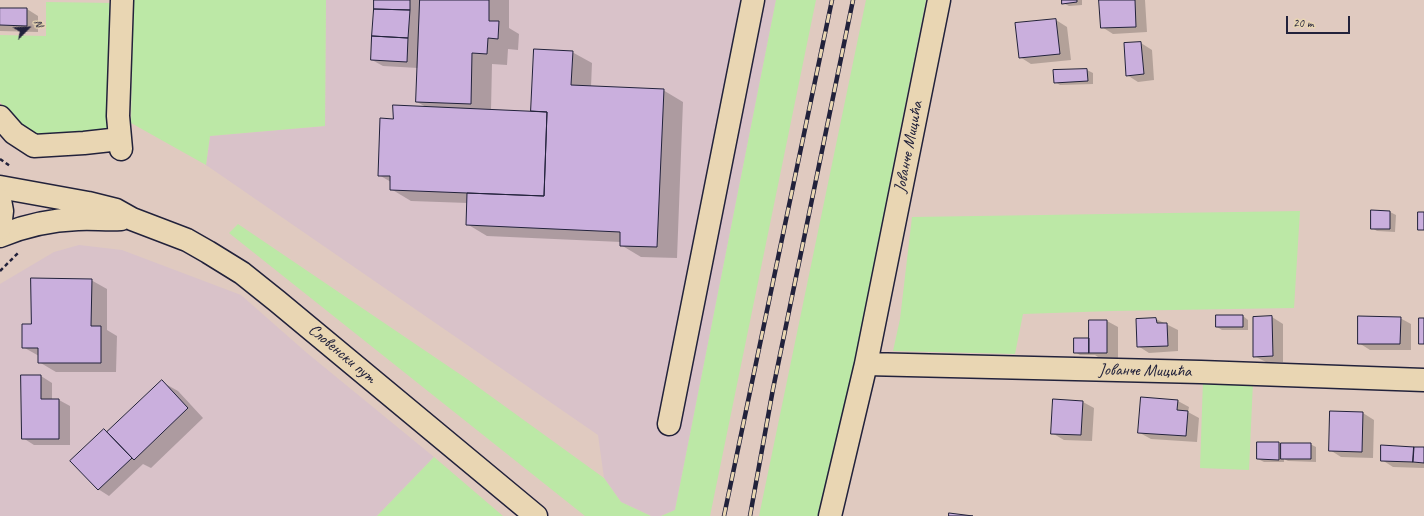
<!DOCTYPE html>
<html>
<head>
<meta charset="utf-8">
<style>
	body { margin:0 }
	#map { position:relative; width:1424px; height:516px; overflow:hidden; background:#e0cac0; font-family:Caveat,sans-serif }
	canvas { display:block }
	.north { position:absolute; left:8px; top:8px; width:40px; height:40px; -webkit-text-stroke:3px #e9d6b3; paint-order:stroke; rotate:66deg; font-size:11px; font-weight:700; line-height:16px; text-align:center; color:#22223b }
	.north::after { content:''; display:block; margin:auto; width:14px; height:18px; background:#22223b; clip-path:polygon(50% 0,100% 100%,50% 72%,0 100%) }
	.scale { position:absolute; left:1286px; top:16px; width:64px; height:18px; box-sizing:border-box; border:2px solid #22223b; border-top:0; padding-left:5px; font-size:12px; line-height:14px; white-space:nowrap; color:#22223b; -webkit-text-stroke:3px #e9d6b3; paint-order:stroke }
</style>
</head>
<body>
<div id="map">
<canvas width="1424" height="516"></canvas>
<div class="north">N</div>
<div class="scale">20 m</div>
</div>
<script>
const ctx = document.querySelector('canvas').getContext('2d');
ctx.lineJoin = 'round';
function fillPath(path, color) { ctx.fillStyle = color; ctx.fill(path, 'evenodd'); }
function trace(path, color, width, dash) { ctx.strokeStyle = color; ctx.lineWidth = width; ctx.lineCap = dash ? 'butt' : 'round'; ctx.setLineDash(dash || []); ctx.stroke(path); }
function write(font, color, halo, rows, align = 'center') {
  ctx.font = font + ' Caveat,sans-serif'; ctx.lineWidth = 3; ctx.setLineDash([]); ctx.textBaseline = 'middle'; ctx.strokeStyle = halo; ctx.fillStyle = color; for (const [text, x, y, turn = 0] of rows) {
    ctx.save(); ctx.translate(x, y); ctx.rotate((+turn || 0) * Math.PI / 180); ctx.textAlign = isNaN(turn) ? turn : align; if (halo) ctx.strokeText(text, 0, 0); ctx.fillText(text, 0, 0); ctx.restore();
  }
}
fillPath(new Path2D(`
	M326,0H776L675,510L661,516H651L621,502L604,478L598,435L206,165L210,136L325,126Z
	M79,245L122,250L241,295L307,353L434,457L377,516H0V284L54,252Z`), '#d9c2c9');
fillPath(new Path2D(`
	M133,0H326L325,126L210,136L206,165L131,123Z
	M776,0H816L710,516H661L675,510Z
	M866,0H926L849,389L819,516H759Z
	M46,2L115,3L110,131L40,136L25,133L0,102V35L46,36Z
	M1300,211L1294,308L1112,311L1023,314L1015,354L893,351L900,319L912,217Z
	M238,224L467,379L604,478L621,502L651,516H585L229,233Z
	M1203,380L1253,382L1249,470L1200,468Z
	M434,457L503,516H377Z`), '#bce8a6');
fillPath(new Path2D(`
	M375,0H509V28L519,34L518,50L508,49L507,65L492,64L491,110L532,112L535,50L572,52L592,63L591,87L663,90L683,102L677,258L641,257L621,245V242L487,236L467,224L468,203L411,201L391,189V182L379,175L394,120L428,108L417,102L418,68L383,66L372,60Z
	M1063,0H1082V5L1069,6L1063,3Z
	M1100,0H1145L1147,32L1113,34L1102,27Z
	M0,9H27L38,16V32L0,31Z
	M1056,20L1067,27L1071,60L1031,64L1020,57Z
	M1141,43L1152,50L1154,80L1138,82L1127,75Z
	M1087,70L1093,73V84L1060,85L1055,82L1054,71Z
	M1372,211L1390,212L1396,215L1395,232L1377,231L1372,228Z
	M91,280L107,289V330L117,336L116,372H56L39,362V356L23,347L32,325Z
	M1243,316L1248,320V330H1222L1217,327Z
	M1272,317L1283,324V362H1266L1254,356Z
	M1400,318L1411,324V350H1370L1359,343Z
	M1156,319L1178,330V351L1149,353L1138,346Z
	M1107,321L1118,327V359H1101L1095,355H1080L1075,352Z
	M41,376L52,383V400H59L70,406V445H34L23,438Z
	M162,382L178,391L203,418L151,468L143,464L109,496L98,489L104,430L109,432Z
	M1178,401L1189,407L1188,412L1199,418L1197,442L1151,439L1140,433Z
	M1083,402L1094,408L1092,441L1064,440L1052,433Z
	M1363,413L1374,420L1373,458L1341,457L1330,450Z
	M1279,443L1282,445L1310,444L1316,447V462L1288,461L1284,459V462H1264L1258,459Z
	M1424,448V468L1393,467L1382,460Z`), '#0003');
const building = new Path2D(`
	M374,0H410V10L374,9Z
	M420,0H489V21H499L498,39L488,38L487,54L472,53L471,104L416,102Z
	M1062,0H1077V2L1062,4Z
	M1099,0H1135L1136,27L1101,28Z
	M0,8H27V26L0,25Z
	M374,9L410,10L408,38L372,36Z
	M1056,19L1060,54L1019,58L1015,23Z
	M372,36L408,38L407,62L371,60Z
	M1141,42L1144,74L1126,76L1124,43Z
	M534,49L573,51L571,85L664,89L657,247L620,246V232L466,225L467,193L544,196L547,112L531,111Z
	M1087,69L1088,81L1054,83L1053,70Z
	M393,105L547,112L544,196L390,190V176H378L380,118L393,119Z
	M1371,210L1390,211V229H1371Z
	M1418,212H1424V230H1418Z
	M31,278L92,279L91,326H101V363H38V348H22V324H31Z
	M1216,315H1243V327H1216Z
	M1272,316L1273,356L1253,357V317Z
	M1358,316L1401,317L1400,344H1358Z
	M1156,318L1157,323H1167L1168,346L1137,347L1136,319Z
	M1419,318H1424V344H1419Z
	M1089,320H1107V353H1089Z
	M1074,338H1089V353H1074Z
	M21,375H41V399H59V439H22Z
	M162,380L188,408L134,460L107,432Z
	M1141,397L1178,400L1177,410L1188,411L1186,436L1138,433Z
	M1053,399L1083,401L1081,435L1051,434Z
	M1330,411L1363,412L1362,452L1329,451Z
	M104,429L132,458L98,490L70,461Z
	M1257,442H1279V460L1257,459Z
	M1281,443H1311V459H1281Z
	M1381,445L1414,447L1413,462L1381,461Z
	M1414,447H1424V463L1413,462Z
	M949,513L973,516H949Z`);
fillPath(building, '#caafdd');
trace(building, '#22223b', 1);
const minor = new Path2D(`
	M0,117L14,133L34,146L84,143L120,139
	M121,149L118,116L122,0
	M0,187L88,203L116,210L132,219L187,240L208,252L242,273L277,301L536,516
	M0,236C24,226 51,220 78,219C92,218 106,220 121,219
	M866,364L1201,372L1424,380
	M669,424L753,0
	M830,516L866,364L939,0`);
const major = new Path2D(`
	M0,200L2,211L0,228`);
trace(minor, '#22223b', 25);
trace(major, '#22223b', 25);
trace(new Path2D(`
	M0,159L10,166
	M0,271L18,253`), '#22223b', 2.5, [4, 3]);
trace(minor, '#e9d6b3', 22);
trace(major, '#e9d6b3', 22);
const rail = new Path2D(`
	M724,516L832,0
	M750,516L773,389L853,0`);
trace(rail, '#22223b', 4.5);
trace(rail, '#e9d6b3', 3, [9]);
write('17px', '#22223b', '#e9d6b3', [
	["Јованче Мицића",909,147,-79],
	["Словенски пут",342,354,40],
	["Јованче Мицића",1145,371,1]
]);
</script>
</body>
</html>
